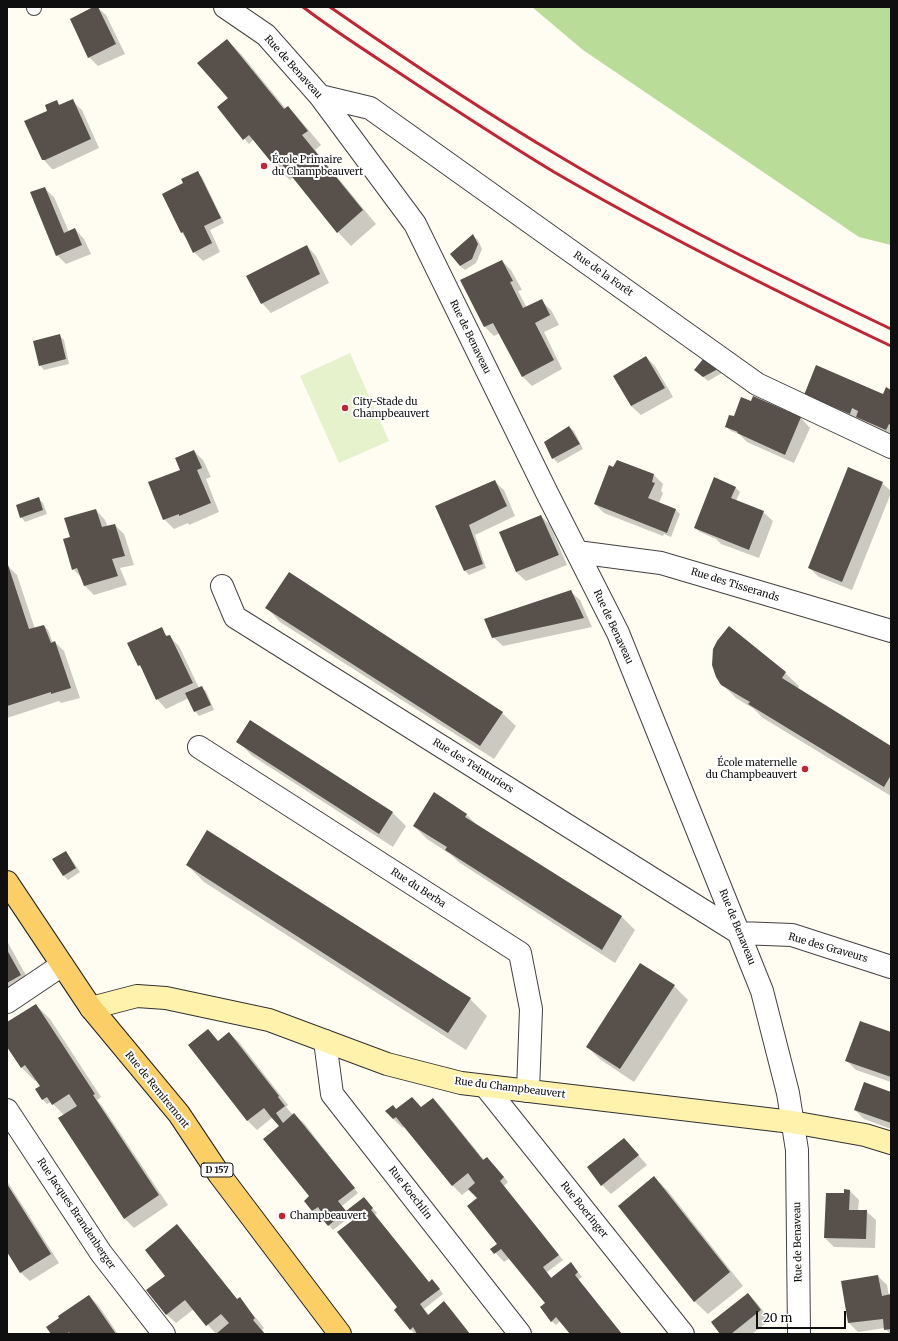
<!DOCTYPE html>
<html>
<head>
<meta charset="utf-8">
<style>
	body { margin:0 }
	#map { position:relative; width:898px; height:1341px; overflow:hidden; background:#fffcf1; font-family:Merriweather,serif }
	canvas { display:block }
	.frame { position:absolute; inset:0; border:8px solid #0f0f0f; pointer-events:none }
	.scale { position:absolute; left:756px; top:1311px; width:90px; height:18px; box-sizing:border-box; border:2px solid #0f0f0f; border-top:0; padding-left:5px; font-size:12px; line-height:14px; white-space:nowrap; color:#0f0f0f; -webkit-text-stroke:3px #fff; paint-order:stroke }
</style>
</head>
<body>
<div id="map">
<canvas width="898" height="1341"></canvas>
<div class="frame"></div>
<div class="scale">20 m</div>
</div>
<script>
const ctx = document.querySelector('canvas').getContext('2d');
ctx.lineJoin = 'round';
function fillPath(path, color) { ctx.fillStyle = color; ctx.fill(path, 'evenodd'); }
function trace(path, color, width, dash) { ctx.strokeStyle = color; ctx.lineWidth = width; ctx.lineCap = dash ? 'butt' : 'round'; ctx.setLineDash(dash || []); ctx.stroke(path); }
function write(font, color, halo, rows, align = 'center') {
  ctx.font = font + ' Merriweather,serif'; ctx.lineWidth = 4; ctx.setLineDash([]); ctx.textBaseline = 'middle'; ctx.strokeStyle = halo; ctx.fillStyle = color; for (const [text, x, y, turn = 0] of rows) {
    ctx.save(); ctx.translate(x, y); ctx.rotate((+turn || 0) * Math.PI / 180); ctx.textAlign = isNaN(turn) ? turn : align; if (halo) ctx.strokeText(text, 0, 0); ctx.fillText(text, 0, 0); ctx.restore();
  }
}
fillPath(new Path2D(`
	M532,7H891V245L859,237L583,50Z`), '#badc99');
fillPath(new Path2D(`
	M350,353L389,441L339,463L300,376Z`), '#e6f2cc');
fillPath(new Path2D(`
	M95,7H97L106,15L125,54L98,66L89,57Z
	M227,40L241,54L286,109L288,107L301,121L321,145L315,150L376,224L351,246L338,232L293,177L290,180L276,167L254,139L249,144L218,108L228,99L199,63Z
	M72,101L82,110L99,148L54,169H52L43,159L48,111L56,102L60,105Z
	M197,173L202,177L224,223L210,230L220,252L203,261L194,252L186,238L182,233Z
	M44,188L54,197L69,232L75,229L84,239L91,254L66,264L57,255Z
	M473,236L478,240L482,249L476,263L465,270L460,266Z
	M307,246L316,256L329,283L271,313L262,303Z
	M502,261L511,270L522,290L518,291L527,308L541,301L551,310L559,325L544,332L562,369L532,386L522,376L500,333L494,336L485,327L462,281Z
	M59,335L64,340L69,364L44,370L40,365Z
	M646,357L655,366L673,397L641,415L631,406Z
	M705,359L722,373L708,381L695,370Z
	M891,391V436L867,426L860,419L859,423L805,395H884Z
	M754,398L801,418L810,428L794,463L747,442L739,434L731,431L726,426L735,417L752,402Z
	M569,427L574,431L583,449L558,463L553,458Z
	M194,451L203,460L211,477L206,479L219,512L189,525L188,523L174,529L164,519L181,470Z
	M654,475L663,484L661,491L663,493L659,503L676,510L680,514L671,537L664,534L663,536L604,513L595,504Z
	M494,481L504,490L515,516L475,535L486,568L469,575L464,570L437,507Z
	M882,483L891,491V493L852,590L819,577L809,568Z
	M735,487L740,492L736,501L763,512L773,521L759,558L721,544L716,539L700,532L695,528Z
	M39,499L43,503L47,514L25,522L21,517Z
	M96,510L105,520L108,527L115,525L124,534L134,565L120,568L127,585L94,595L84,585L82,578L73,569L71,537Z
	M541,516L550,525L567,565L526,581L516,572L501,532Z
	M8,566L17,575L35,629L44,626L48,630L53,643L55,642L64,651L80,698L61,703L59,701L7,718V567Z
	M570,591L580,600L592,627L503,646L493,637Z
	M267,608L502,713L516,726L494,759L280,622Z
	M161,629L168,637L169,636L179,646L199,688L201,687L206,691L214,710L199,716L195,711L189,698L166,709L157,699L144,670L139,665Z
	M785,673L799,686L798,689L891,747V796L763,718L754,709L736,698L722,684Z
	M238,741L392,812L406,826L393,847L251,755Z
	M466,814L477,825L622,917L635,930L615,963L460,863L450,854L427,839L414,826Z
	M66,853L70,857L80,872L68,880L63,875Z
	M187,865L470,999L487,1016L466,1050L204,882Z
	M7,941L33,988L7,1004Z
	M674,986L688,1000L634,1082L601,1060L587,1047Z
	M36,1005L50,1019L101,1097L97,1100L102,1106L168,1205L134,1228L125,1219L59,1118L64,1115L51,1102L47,1104L43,1100L36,1090L41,1086L36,1080L35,1081L21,1067L7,1045V1023Z
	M229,1033L239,1042L288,1105L286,1107L293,1115L294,1114L304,1123L358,1193L342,1206L347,1212L364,1199L377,1213L375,1215L429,1283L436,1284L443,1294L424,1309L429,1315L449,1307L470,1334H419L417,1332L415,1334L410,1329L398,1308L355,1220L351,1216L333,1230L321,1215L324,1213L322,1211L317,1215L313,1210L311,1197L283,1130L273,1117L257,1130L248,1121L190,1045L218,1042Z
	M891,1033V1082L856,1070L847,1061Z
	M891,1093V1129L864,1119L855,1110Z
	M433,1099L442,1108L484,1160L487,1158L504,1177L508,1182L504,1186L563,1260L547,1272L552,1278L571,1263L582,1277L578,1280L621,1334H571L560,1321L556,1325L551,1321L549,1307L510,1258L504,1262L492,1249L498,1244L478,1198L470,1189L462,1195L453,1186L405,1126L403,1128L393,1119L396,1110L421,1108Z
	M624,1139L647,1165L611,1194L602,1185Z
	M654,1177L668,1191L743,1286L708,1314L694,1301Z
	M7,1181L59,1263L30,1281L20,1272L7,1250Z
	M850,1191L859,1200L858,1211H866L876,1220L875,1248L834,1247L825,1238L845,1194Z
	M878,1276L887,1285L889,1296L891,1295V1334H890L885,1328L858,1332L849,1323L842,1282Z
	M148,1290L238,1300L257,1319L264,1328L262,1330L265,1334H216L194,1309L176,1323L166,1314Z
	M748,1294L757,1303L770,1320L752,1334H721Z
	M89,1296L98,1305L118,1334H52Z`), '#0003');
fillPath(new Path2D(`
	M93,7H98L116,44L88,58L70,19Z
	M227,39L284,109L288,106L308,131L302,135L363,210L337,233L281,163L276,168L249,135L243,140L217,107L228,98L197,63Z
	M73,99L91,139L45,160H42L24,121L47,111L45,105L57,100L59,105Z
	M198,171L221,218L204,226L212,243L193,253L183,232L181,233L162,194L183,183L181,179Z
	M45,187L64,233L75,228L82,245L56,256L30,192Z
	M473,234L478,244L472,259L460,266L450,254Z
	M307,245L320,274L261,304L246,276Z
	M502,260L513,281L510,282L523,308L542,299L550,315L535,323L554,360L522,377L493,323L484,327L460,280Z
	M60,334L66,359L39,366L33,341Z
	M646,356L665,388L631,406L613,376Z
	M704,358L718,369L703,377L694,370Z
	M816,365L883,394L886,387L891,390V425L889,424L886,430L856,417L858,411L852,408L850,414L804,395Z
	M753,396L801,417L785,455L737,433L738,432L725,427L729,415L734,416L741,397L751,401Z
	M569,426L580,444L552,459L544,442Z
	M194,450L202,468L197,470L211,503L179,516V514L163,520L148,482L180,470L175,458Z
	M617,460L654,474L652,482L655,483L648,498L676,509L667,533L594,504L609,465L613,467Z
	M848,467L883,482L842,582L808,568Z
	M714,477L736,487L731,498L764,511L749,550L694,528Z
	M495,480L507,506L469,525L483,564L464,571L435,506Z
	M39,497L43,510L20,518L16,505Z
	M96,509L102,527L115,524L125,556L112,559L118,576L84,586L77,568L72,570L63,539L70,537L64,518Z
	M541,515L559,555L516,572L499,532Z
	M7,565H8L29,629L44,625L51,643L55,641L71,688L51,694V692L7,706Z
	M289,572L503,712L480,746L265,608Z
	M571,590L584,618L492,638L484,619Z
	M729,626L786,672L782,678L891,746V775L884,787L748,704L750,702L721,685L716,677L712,665L713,649L717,641Z
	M162,627L166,636L170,635L193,683L156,700L140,665L138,666L127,643Z
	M202,686L211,705L194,712L185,693Z
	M250,720L393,812L379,834L236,742Z
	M434,792L467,814L465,817L622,916L602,950L445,850L447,847L413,826Z
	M207,830L471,998L448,1033L186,865Z
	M66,851L76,868L63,876L52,859Z
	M7,950L21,975L7,983Z
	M640,963L675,985L620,1069L586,1047Z
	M36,1004L95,1094L93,1095L159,1195L124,1219L58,1118L77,1106L69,1094L52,1105L47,1097L42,1100L35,1089L40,1086L25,1065L21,1068L7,1047V1022Z
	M860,1021L891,1032V1077L845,1061Z
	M208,1029L218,1041L229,1032L279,1096L278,1097L285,1106L276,1113L283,1123L294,1113L355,1188L338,1201L346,1211L328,1226L319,1215L322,1213L318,1207L312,1211L304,1201L309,1196L263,1139L279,1126L271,1117L264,1108L247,1121L188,1045Z
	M864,1082L891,1092V1123L854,1110Z
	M412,1097L421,1107L433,1098L483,1160L487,1157L504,1177L500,1181L559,1255L543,1267L551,1278L571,1262L578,1272L575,1275L622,1334H570L556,1317L551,1322L540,1307L545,1303L501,1249L494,1254L490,1249L497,1244L467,1206L477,1198L468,1189L475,1183L468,1173L452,1186L396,1117L393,1119L385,1111L393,1105L396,1109Z
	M624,1138L639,1155L601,1186L587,1167Z
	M654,1176L730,1272L694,1302L618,1206Z
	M7,1184L51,1254L20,1273L7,1252Z
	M844,1189L850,1190L849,1210H867L866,1239L824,1238L826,1193H844Z
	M364,1197L373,1208L371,1210L429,1282L432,1279L440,1289L420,1304L428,1315L444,1301L470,1334H417L413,1327L410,1330L394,1310L397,1307L337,1232L353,1220L346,1211Z
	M177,1224L237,1299L240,1297L255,1318L253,1320L265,1334H216L229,1323L221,1314L206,1326L185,1300L166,1315L146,1290L165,1276L145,1250Z
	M878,1275L882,1296L891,1294V1329L884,1330L883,1319L848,1323L841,1281Z
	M748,1293L761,1310L731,1334H720L711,1322Z
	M89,1295L116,1334H70L69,1332L67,1334H51L46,1327L59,1318L58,1316Z`), '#58504b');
const lane = new Path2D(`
	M34,8V7`);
const street = new Path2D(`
	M225,7L266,35L320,96L415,224L547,493L618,633L762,991L788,1093L797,1150L799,1334
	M320,96L370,108L757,384L891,447
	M577,552L661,563L891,631
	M222,586L235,617L739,933L792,935L891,967
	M199,747L520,953L531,1009L528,1091
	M7,1002L62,965
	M325,1041L332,1094L520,1334
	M485,1086L683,1334
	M7,1110L101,1253L164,1334`);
const secondary = new Path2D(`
	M91,1008L137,996L166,998L269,1020L387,1064L461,1083L792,1122L865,1135L891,1143`);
const primary = new Path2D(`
	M7,882L91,1008L179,1114L219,1174L340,1334`);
trace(lane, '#424242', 16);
trace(street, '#424242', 24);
trace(secondary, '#313131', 24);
trace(primary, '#202020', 24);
trace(lane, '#fff', 14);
trace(street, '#fff', 22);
trace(secondary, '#fff2ac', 22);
trace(primary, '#fbcf66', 22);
trace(new Path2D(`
	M303,7C341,36 382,61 422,88C465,116 509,145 554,172C664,236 777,292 891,346
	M330,7C405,59 481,110 559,156C666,220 778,275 891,329`), '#c32433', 3);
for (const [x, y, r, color] of [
	[264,166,4,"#c32433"],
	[345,408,4,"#c32433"],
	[805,769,4,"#c32433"],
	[282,1216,4,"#c32433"]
]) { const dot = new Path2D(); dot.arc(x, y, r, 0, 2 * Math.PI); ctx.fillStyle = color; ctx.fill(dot); trace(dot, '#fff', 1.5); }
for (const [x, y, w] of [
	[217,1170,32]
]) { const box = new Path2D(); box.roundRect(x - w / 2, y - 7, w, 14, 3); ctx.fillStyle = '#fff'; ctx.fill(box); trace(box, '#0f0f0f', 1); }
write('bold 9px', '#0f0f0f', null, [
	["D 157",217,1170]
]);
write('10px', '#0f0f0f', '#fff', [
	["Rue de Benaveau",293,67,48],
	["Rue de la Forêt",603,274,35],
	["Rue de Benaveau",470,337,64],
	["Rue des Tisserands",735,585,17],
	["Rue de Benaveau",613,627,65],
	["Rue des Teinturiers",473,766,32],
	["Rue du Berba",418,888,33],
	["Rue de Benaveau",737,927,68],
	["Rue des Graveurs",828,948,16],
	["Rue du Champbeauvert",510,1088,7],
	["Rue de Remiremont",157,1090,51],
	["Rue Koechlin",410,1193,52],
	["Rue Boeringer",584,1210,51],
	["Rue Jacques Brandenberger",76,1214,56],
	["Rue de Benaveau",798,1242,-91]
]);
write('10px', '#0f0f0f', '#fff', [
	["École Primaire",272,160],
	["du Champbeauvert",272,172],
	["City-Stade du",353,402],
	["Champbeauvert",353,414],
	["École maternelle",797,763,"right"],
	["du Champbeauvert",797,775,"right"],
	["Champbeauvert",290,1216]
], 'left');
</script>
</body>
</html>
